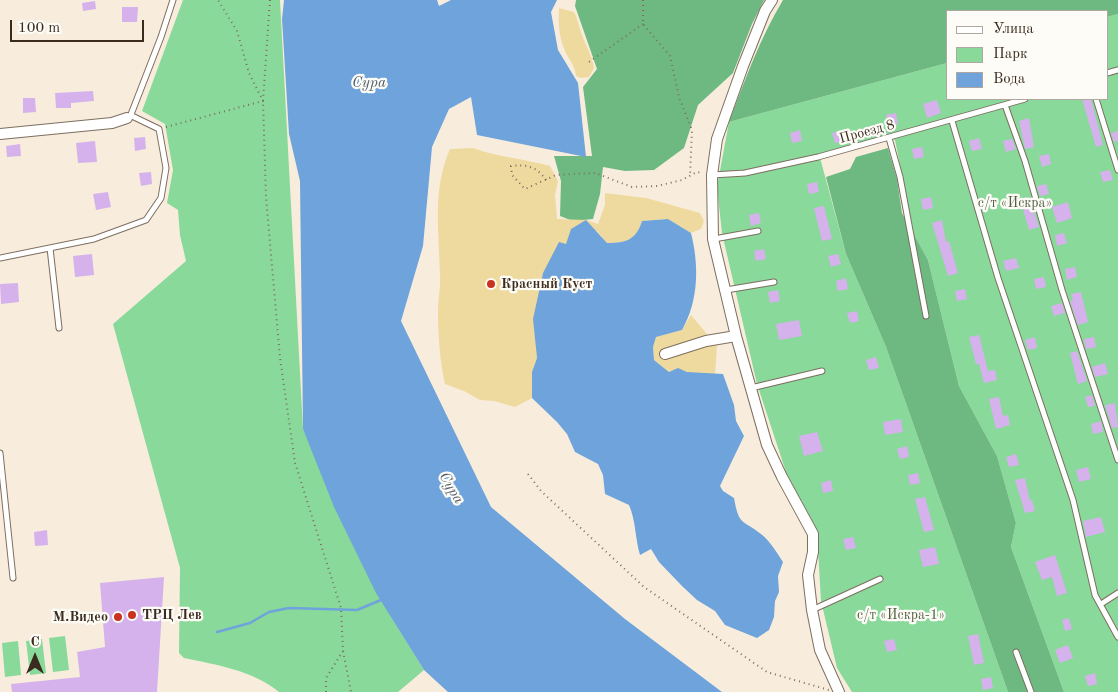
<!DOCTYPE html>
<html>
<head>
<meta charset="utf-8">
<style>
	body { margin:0 }
	#map { position:relative; width:1118px; height:692px; overflow:hidden; background:#f8eddc; font-family:"Old Standard TT",serif }
	canvas { display:block }
	.legend { position:absolute; left:946px; top:10px; width:162px; height:90px; box-sizing:border-box; background:#fdfcf7; border:1px solid #afa8a0; margin:0; padding:6px 9px; list-style:none; font-size:15px; color:#3b2a1e }
	.legend li { display:flex; align-items:center; gap:10px; height:25px }
	.legend b { width:25px; border:1px solid #afa8a0 }
	.north { position:absolute; left:10px; top:632px; width:50px; height:50px; -webkit-text-stroke:4px #fdfcf7; paint-order:stroke; rotate:0deg; font-size:14px; font-weight:700; line-height:20px; text-align:center; color:#3b2a1e }
	.north::after { content:''; display:block; margin:auto; width:18px; height:22px; background:#3b2a1e; clip-path:polygon(50% 0,100% 100%,50% 72%,0 100%) }
	.scale { position:absolute; left:10px; top:20px; width:134px; height:22px; box-sizing:border-box; border:2px solid #3b2a1e; border-top:0; padding-left:6px; font-size:15px; line-height:18px; white-space:nowrap; color:#3b2a1e; -webkit-text-stroke:4px #fdfcf7; paint-order:stroke }
</style>
</head>
<body>
<div id="map">
<canvas width="1118" height="692"></canvas>
<ul class="legend">
<li><b style="height:6px;background:#fff"></b>Улица</li>
<li><b style="height:14px;background:#88d99a"></b>Парк</li>
<li><b style="height:14px;background:#6ea3db"></b>Вода</li>
</ul>
<div class="north">С</div>
<div class="scale">100 m</div>
</div>
<script>
const ctx = document.querySelector('canvas').getContext('2d');
ctx.lineJoin = 'round';
function fillPath(path, color) { ctx.fillStyle = color; ctx.fill(path, 'evenodd'); }
function trace(path, color, width, dash) { ctx.strokeStyle = color; ctx.lineWidth = width; ctx.lineCap = dash ? 'butt' : 'round'; ctx.setLineDash(dash || []); ctx.stroke(path); }
function write(font, color, halo, rows, align = 'center') {
  ctx.font = font + ' "Old Standard TT",serif'; ctx.lineWidth = 4.5; ctx.setLineDash([]); ctx.textBaseline = 'middle'; ctx.strokeStyle = halo; ctx.fillStyle = color; for (const [text, x, y, turn = 0] of rows) {
    ctx.save(); ctx.translate(x, y); ctx.rotate((+turn || 0) * Math.PI / 180); ctx.textAlign = isNaN(turn) ? turn : align; if (halo) ctx.strokeText(text, 0, 0); ctx.fillText(text, 0, 0); ctx.restore();
  }
}
fillPath(new Path2D(`
	M183,0H280L303,429L392,618L424,670L398,692H279C252,670 217,665 184,658L179,653L180,568L113,324L186,261L180,235L178,210L167,203L173,170L165,124L142,111Z
	M1118,14V692H1064L1011,547L1016,523L997,456L959,386L928,260L914,235L895,140L884,136L819,154L846,254L886,347L1008,692H852L837,668L821,601L817,533L788,478L757,384L722,233L717,187L729,122L947,63V99H1107V17Z
	M65,636L69,670L53,672L49,638Z
	M42,639L46,673L30,675L26,641Z
	M18,641L21,675L5,677L2,643Z`), '#88d99a');
fillPath(new Path2D(`
	M576,0H764L752,24L733,73L698,105L684,148L654,170L625,171L603,167L600,194L593,219L573,221L560,216L561,181L554,156H592L583,87L597,69L575,6Z
	M783,0H1118V14L1107,17V11H947V63L729,122C745,80 760,38 783,0Z
	M888,148L897,179L902,213L928,260L959,386L997,456L1016,523L1011,547L1064,692H1008L886,347L846,254L826,177L850,169L856,157Z`), '#6eb982');
fillPath(new Path2D(`
	M559,8L574,12C578,19 579,27 582,35C586,46 592,55 594,68L589,77L581,78L576,76C575,65 569,60 565,51C559,37 558,23 559,8Z
	M473,148C497,157 525,159 550,166L558,181L555,195L557,219L586,220L598,224L605,205V193L646,198L700,213L704,221L701,229L691,233L668,219L642,221C636,240 626,243 607,243L597,231L566,245L543,273L536,339L537,358L532,372V398L515,407L494,401L480,400L464,391L445,384C440,361 438,336 438,312C438,299 441,286 440,274C439,231 432,190 450,149Z
	M691,315L717,346L715,375L687,372L678,369L669,372L654,360L653,347L656,337L682,330Z`), '#eeda9e');
fillPath(new Path2D(`
	M284,0H437L439,6L451,0H557L551,12L558,50L578,83L586,157L477,135L471,97L449,109L432,147L423,246L401,321L491,507L625,619L722,692H448L424,670L376,593L334,507L303,429L300,181L289,134L282,19Z
	M668,219L691,233C699,265 699,300 682,330L656,337L653,347L654,360L669,372L678,368L687,372L723,374L734,405L736,421L744,436L720,486L723,491L734,498C739,526 742,519 761,534C770,541 777,553 783,562L778,576L779,592L775,601L774,617L769,630L757,638L725,625L715,611L697,600L682,586L659,562L651,549L640,555C635,538 636,521 629,505L605,494L603,475L598,464L575,452L567,434L557,422L532,398V372L537,358L533,319L543,273L559,242L566,244L571,229L586,220L607,243C626,243 636,240 642,221Z`), '#6ea3db');
trace(new Path2D(`
	M217,632L250,623L269,612L289,608L357,610L381,600`), '#6ea3db', 2.5);
fillPath(new Path2D(`
	M95,1L96,9L83,11L82,3Z
	M122,7H138L137,22H122Z
	M93,91L94,101L71,103V108H56L55,93Z
	M23,98H35L36,112L23,113Z
	M1082,99H1091L1103,145L1096,147Z
	M937,100L941,113L927,118L923,104Z
	M896,113L898,124L888,126L886,115Z
	M1029,118L1034,147L1025,149L1019,121Z
	M800,130L802,141L792,143L790,133Z
	M842,130L844,141L835,143L832,133Z
	M1118,131V141L1114,142L1111,133Z
	M145,137L146,149L135,151L134,138Z
	M979,138L982,149L972,151L969,141Z
	M1012,139L1016,149L1006,152L1003,141Z
	M95,141L97,162L78,163L76,143Z
	M20,144L21,156L7,157L6,146Z
	M922,147L924,157L914,159L912,149Z
	M1049,154L1051,164L1042,167L1039,156Z
	M1110,170L1113,180L1103,182L1100,172Z
	M151,172L152,184L141,186L139,173Z
	M817,182L819,192L809,194L807,184Z
	M1046,184L1049,194L1040,196L1037,186Z
	M108,192L111,207L96,210L93,194Z
	M931,197L933,208L923,210L921,199Z
	M1029,197L1039,227L1029,230L1020,199Z
	M1068,202L1072,218L1057,223L1052,207Z
	M824,206L832,239L822,241L814,208Z
	M759,213L761,223L751,226L749,215Z
	M942,220L946,242L949,241L958,273L948,276L932,223Z
	M1064,233L1067,243L1057,246L1055,235Z
	M764,249L766,259L756,261L754,251Z
	M92,254L94,275L75,277L73,256Z
	M838,254L841,264L831,267L828,256Z
	M1016,258L1019,268L1006,271L1003,261Z
	M1075,267L1077,277L1067,280L1065,269Z
	M1044,277L1046,287L1036,289L1034,279Z
	M846,278L848,289L838,291L836,281Z
	M18,283L19,302L1,304L0,284Z
	M965,289L967,299L957,301L955,291Z
	M778,290L780,301L770,303L768,292Z
	M1081,292L1088,322L1078,325L1070,301L1073,300L1071,294Z
	M1062,303L1065,313L1054,316L1051,306Z
	M857,311L859,321L850,323L847,313Z
	M799,320L802,336L779,340L776,324Z
	M979,335L988,371L995,370L997,380L984,383L979,364H976L969,337Z
	M1035,337L1037,348L1028,350L1025,340Z
	M1094,337L1096,347L1086,349L1084,339Z
	M1077,351L1087,381L1078,384L1070,353Z
	M876,357L879,368L869,370L866,360Z
	M1105,363L1108,374L1095,377L1092,367Z
	M1092,395L1095,406L1088,407L1085,397Z
	M999,397L1003,416L1008,415L1010,425L996,429L989,399Z
	M1115,403L1118,427L1112,428L1105,405Z
	M901,419L903,432L885,435L883,422Z
	M1101,421L1103,432L1093,434L1091,424Z
	M817,432L823,451L804,456L799,436Z
	M907,446L909,457L900,459L897,449Z
	M1016,454L1019,465L1009,467L1006,457Z
	M1088,467L1091,479L1079,482L1076,470Z
	M918,473L920,483L910,485L908,475Z
	M1025,478L1030,501L1032,500L1035,511L1025,513L1015,480Z
	M831,480L833,491L823,493L821,483Z
	M925,497L934,530L924,532L915,499Z
	M1101,517L1105,532L1086,537L1083,521Z
	M47,530L48,545L35,546L34,532Z
	M853,537L856,548L846,550L843,539Z
	M935,547L939,564L923,567L919,550Z
	M1055,555L1067,593L1057,596L1052,577L1042,580L1035,562Z
	M164,577L157,692H12L11,684L80,677L77,652L105,647L100,583Z
	M1069,618L1072,629L1065,631L1062,620Z
	M978,634L984,663L974,665L968,636Z
	M894,639L897,650L887,652L884,641Z
	M1068,645L1073,658L1060,663L1055,650Z
	M1095,673L1097,684L1088,686L1085,676Z
	M991,677L993,688L983,690L981,679Z`), '#d5b2ec');
const service = new Path2D(`
	M1107,73L1118,70
	M1096,99L1118,170
	M1005,105L1025,161L1062,290L1118,460
	M130,117L161,37L173,0
	M952,121L998,278L1073,500L1095,595L1118,637
	M889,138L900,177L926,316
	M712,175L745,173L818,157L1025,99
	M714,239L758,231
	M50,248L59,328
	M0,258L94,239L146,220L161,198L166,168L159,129L132,116
	M726,290L774,282
	M751,388L822,371
	M0,453L13,578
	M1101,604L1118,593
	M812,610L880,579
	M1016,652L1031,692`);
const minor = new Path2D(`
	M772,0L765,11L743,66L717,139L712,175L713,239L736,336L767,445L782,477L813,534V552L808,575L812,610L820,650L839,692
	M0,134L112,123L127,118
	M665,354L706,341L736,336`);
trace(service, '#7d6e60', 7);
trace(minor, '#7d6e60', 12);
trace(new Path2D(`
	M270,0L263,101L266,197L280,358L295,463L341,608L343,651L326,678V692
	M643,0V24L670,56L679,97L692,130L690,176
	M589,62L643,24
	M166,127L263,101L249,73L237,31L218,0
	M546,180C537,167 527,164 511,166L512,175L525,189L556,175L595,173L632,187L657,186L682,180L697,172L703,173
	M528,474L541,491L644,587L767,672L829,690
	M343,651L351,692`), '#7d6e60', 2, [1, 4]);
trace(service, '#fff', 5);
trace(minor, '#fff', 10);
for (const [x, y, r, color] of [
	[491,284,5,"#c8321e"],
	[132,615,5,"#c8321e"],
	[118,617,5,"#c8321e"]
]) { const dot = new Path2D(); dot.arc(x, y, r, 0, 2 * Math.PI); ctx.fillStyle = color; ctx.fill(dot); trace(dot, '#fdfcf7', 2); }
write('14px', '#3b2a1e', '#fdfcf7', [
	["Проезд 8",867,132,-15]
]);
write('14px', '#525f43', '#fdfcf7', [
	["с/т «Искра»",1015,203],
	["с/т «Искра-1»",901,615]
]);
write('bold 14px', '#3b2a1e', '#fdfcf7', [
	["Красный Куст",501,284],
	["ТРЦ Лев",142,615],
	["М.Видео",108,617,"right"]
], 'left');
write('italic 15px', '#4f5a6a', '#fdfcf7', [
	["Сура",369,83],
	["Сура",451,488,59]
]);
</script>
</body>
</html>
